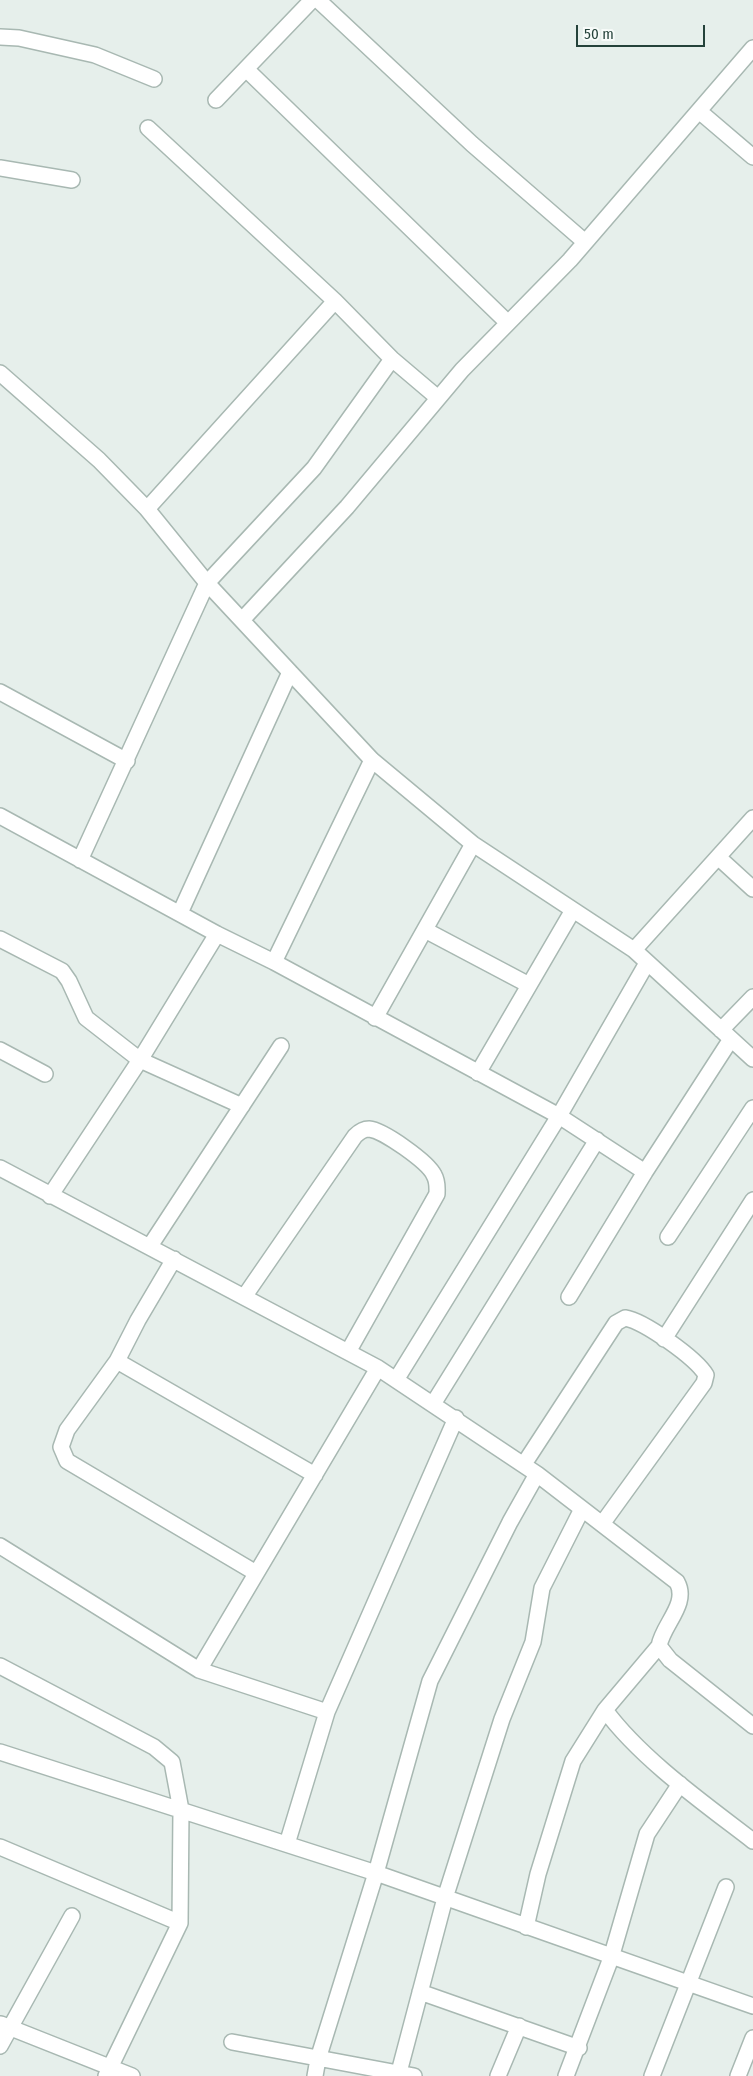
<!DOCTYPE html>
<html>
<head>
<meta charset="utf-8">
<style>
	body { margin:0 }
	#map { position:relative; width:753px; height:2076px; overflow:hidden; background:#e6efeb; font-family:"Fira Sans Condensed",sans-serif }
	canvas { display:block }
	.scale { position:absolute; left:576px; top:25px; width:129px; height:22px; box-sizing:border-box; border:2px solid #24423a; border-top:0; padding-left:6px; font-size:15px; line-height:18px; white-space:nowrap; color:#24423a; -webkit-text-stroke:4px #f7fbf9; paint-order:stroke }
</style>
</head>
<body>
<div id="map">
<canvas width="753" height="2076"></canvas>
<div class="scale">50 m</div>
</div>
<script>
const ctx = document.querySelector('canvas').getContext('2d');
ctx.lineJoin = 'round';
function trace(path, color, width, dash) { ctx.strokeStyle = color; ctx.lineWidth = width; ctx.lineCap = dash ? 'butt' : 'round'; ctx.setLineDash(dash || []); ctx.stroke(path); }
const minor = new Path2D(`
	M318,0L472,144L585,242
	M0,37L19,38L95,55L154,79
	M246,69L508,323
	M216,100L312,0
	M699,111L753,157
	M148,128L335,301L392,359L438,398
	M0,168L72,180
	M0,373L99,460L147,509L207,583L372,760L473,844L634,950L753,1059
	M147,509L335,301
	M242,620L347,507L462,370L570,260L753,48
	M0,692L127,761
	M372,760L274,962L559,1116L645,1172
	M0,816L217,934L274,962
	M718,857L753,889
	M80,860L207,583L314,468L392,359
	M180,913L290,672
	M425,930L529,985
	M0,939L62,971L69,981L86,1018L140,1060L242,1106
	M634,950L753,818
	M375,1018L473,844
	M721,1030L753,997
	M0,1050L45,1074
	M478,1073L573,910
	M0,1168L378,1368L537,1474L677,1582C689,1604 663,1624 659,1646L670,1660L753,1726
	M50,1196L140,1060L217,934
	M668,1237L753,1108
	M150,1246L281,1046
	M174,1259L138,1320L117,1361L315,1475
	M244,1297L355,1136C359,1132 363,1129 369,1129C383,1130 428,1162 434,1175C438,1182 437,1188 437,1194L348,1352
	M569,1297L645,1172L731,1039
	M664,1339L753,1200
	M117,1361L67,1430L61,1447L67,1461L256,1573
	M396,1380L559,1116L647,963
	M433,1404L597,1140
	M524,1464L616,1323L625,1318C644,1321 696,1358 706,1375L704,1383L602,1524
	M0,1546L199,1670L327,1712
	M659,1646L605,1710C641,1759 705,1804 753,1841
	M0,1666L154,1747L172,1762L181,1810L180,1923L106,2076
	M199,1670L378,1368
	M0,1752L376,1873L753,2006
	M287,1844L327,1712L456,1418
	M0,1847L180,1923
	M526,1927L538,1874L573,1761L605,1710
	M420,1992L579,2048
	M1,2024L132,2076
	M232,2042L414,2076
	M0,2046L72,1916
	M315,2076L318,2059L376,1873L430,1681L510,1522L537,1474
	M398,2076L445,1898L502,1719L533,1642L542,1588L582,1509
	M498,2076L519,2026
	M566,2076L611,1958L647,1834L680,1784
	M652,2076L726,1887
	M738,2076L753,2038`);
trace(minor, '#a8b8b2', 18);
trace(minor, '#fff', 15);
</script>
</body>
</html>
